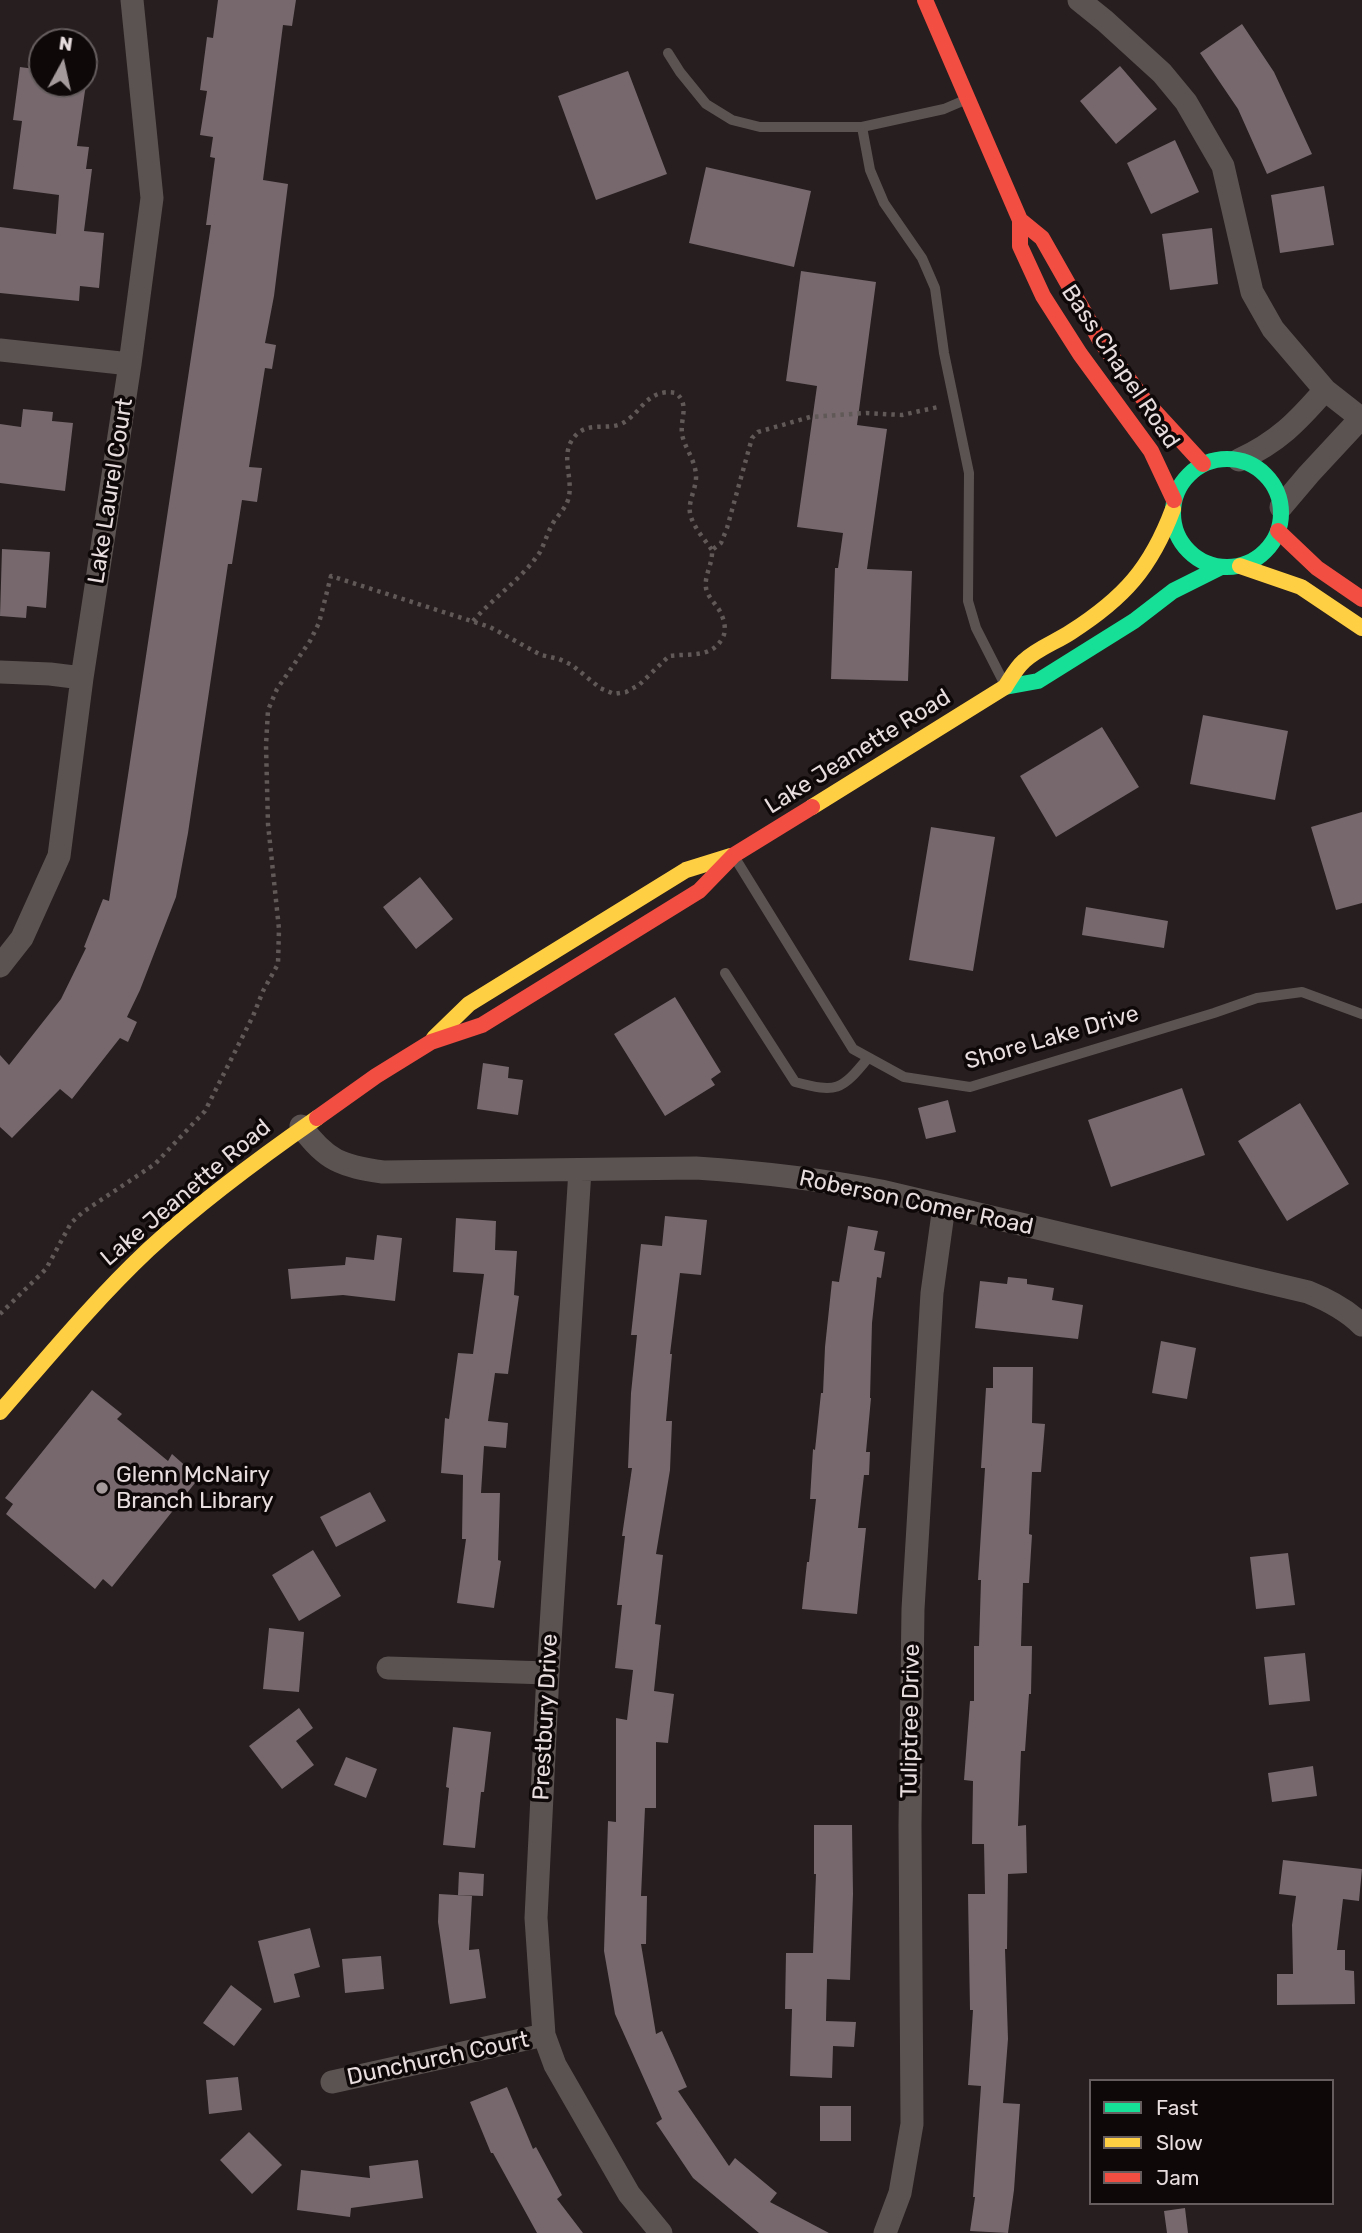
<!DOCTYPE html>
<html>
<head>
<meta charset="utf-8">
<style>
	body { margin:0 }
	#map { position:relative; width:1362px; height:2233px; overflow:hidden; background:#261e1f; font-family:Rubik,sans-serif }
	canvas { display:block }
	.legend { position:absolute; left:1089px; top:2079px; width:245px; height:126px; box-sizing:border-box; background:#0e0808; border:2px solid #655d5e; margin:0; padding:9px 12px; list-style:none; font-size:21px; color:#e8ddde }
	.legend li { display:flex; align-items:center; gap:14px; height:35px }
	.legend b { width:35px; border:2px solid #655d5e }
	.north { position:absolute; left:28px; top:28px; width:70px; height:70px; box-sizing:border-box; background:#0e0808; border:2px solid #655d5e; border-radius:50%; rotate:8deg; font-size:19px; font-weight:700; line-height:28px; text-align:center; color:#e8ddde }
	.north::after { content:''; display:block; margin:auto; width:24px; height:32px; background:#a49a9b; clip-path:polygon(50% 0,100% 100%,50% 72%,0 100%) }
</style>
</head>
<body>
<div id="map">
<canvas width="1362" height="2233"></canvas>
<ul class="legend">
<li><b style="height:9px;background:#16e098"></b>Fast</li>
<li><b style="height:9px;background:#ffcf43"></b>Slow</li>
<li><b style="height:9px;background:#f24e42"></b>Jam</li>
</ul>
<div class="north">N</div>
</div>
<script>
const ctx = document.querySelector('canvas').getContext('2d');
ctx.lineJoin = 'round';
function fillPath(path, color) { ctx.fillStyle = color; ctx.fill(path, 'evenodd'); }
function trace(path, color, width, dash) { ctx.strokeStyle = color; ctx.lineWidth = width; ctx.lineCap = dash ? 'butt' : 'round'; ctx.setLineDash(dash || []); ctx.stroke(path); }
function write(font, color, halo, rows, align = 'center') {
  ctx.font = font + ' Rubik,sans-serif'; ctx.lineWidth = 7; ctx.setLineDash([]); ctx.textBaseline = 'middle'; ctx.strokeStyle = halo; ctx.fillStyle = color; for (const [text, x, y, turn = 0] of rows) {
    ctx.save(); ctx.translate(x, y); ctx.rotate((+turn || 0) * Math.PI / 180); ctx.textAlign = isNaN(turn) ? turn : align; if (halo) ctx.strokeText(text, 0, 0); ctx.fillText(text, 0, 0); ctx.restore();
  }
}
fillPath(new Path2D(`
	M218,0H296L292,26L283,25L263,180L288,184L274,296L265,343L276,345L272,369L265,368L249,467L262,468L257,502L242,500L232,564H228L188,833L176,897L140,990L127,1017L137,1022L128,1042L120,1038L72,1099L60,1089L12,1138L0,1127V1055L9,1065L61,999L86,948L84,947L103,899L109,901L211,225H206L215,158L210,157L213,137L200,135L207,91L200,90L207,37L213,38Z
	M1242,24L1274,72L1312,154L1267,174L1238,109L1200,53Z
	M1120,66L1157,109L1116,144L1080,101Z
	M20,67L42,70V84H86L77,146L89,147L86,169H92L84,231L104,233L99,288L80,286L79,301L0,293V227L56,234L59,195L13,189L22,121L13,120Z
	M628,71L667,174L596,200L558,96Z
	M1175,140L1199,192L1151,214L1127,163Z
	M706,167L811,191L794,267L689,243Z
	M1324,186L1334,245L1280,253L1271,195Z
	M1212,228L1218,284L1170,290L1162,234Z
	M801,271L876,282L857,425L887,429L867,569L912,571L908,681L831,679L835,568H838L843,533L797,527L817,386L786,381Z
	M23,409L53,412L52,421L73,423L65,491L0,483V424L21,427Z
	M2,549L50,552L46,608L27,606L26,618L0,616Z
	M1203,715L1288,731L1275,800L1190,784Z
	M1102,727L1139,787L1056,837L1020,776Z
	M1362,812V903L1336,910L1311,827Z
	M931,827L995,837L973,971L909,960Z
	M420,877L453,919L416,949L383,907Z
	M1086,907L1168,921L1164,948L1082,935Z
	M675,997L721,1072L711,1079L715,1085L665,1116L614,1034Z
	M483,1063L509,1067L508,1078L523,1080L518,1115L477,1109Z
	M1182,1088L1205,1155L1111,1187L1088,1120Z
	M948,1100L956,1132L926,1139L918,1108Z
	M1300,1103L1349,1184L1287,1221L1238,1141Z
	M665,1216L707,1220L701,1275L680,1273L670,1354H672L666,1421H672L670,1470L656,1554L663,1555L655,1624L661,1625L654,1691L674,1694L668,1743L656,1742V1808H645L641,1896H647L646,1944H641L656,2034L662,2031L687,2087L678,2091L729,2166L735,2158L777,2193L770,2202L829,2233H759L693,2178L656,2123L662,2119L615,2014L604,1951L608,1821L616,1822V1718L627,1720L633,1670L615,1668L622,1605H617L625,1536H622L632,1468H628L631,1393L637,1335H631L641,1244L662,1246Z
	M456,1218L496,1221L495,1250L517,1251L514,1295L519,1296L508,1374L495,1373L488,1421L508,1423L506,1448L484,1446L481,1493H500L498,1560L501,1561L494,1608L457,1603L466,1539H462L463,1475L441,1473L445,1418L449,1419L458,1353L473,1354L484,1274L453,1272Z
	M848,1226L878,1231L874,1250L885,1252L881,1278L877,1277L872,1323L870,1398H871L866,1452H870L869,1475H864L858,1528H866L857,1614L802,1609L807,1562H809L816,1499H810L813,1449L815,1450L821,1393H823L825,1347L832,1281L839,1282Z
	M377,1235L402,1238L395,1301L343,1295L291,1299L288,1269L345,1265L346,1257L374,1260Z
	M1008,1277L1027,1279V1284L1054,1288L1052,1300L1083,1305L1078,1339L975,1328L980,1281L1007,1284Z
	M1161,1341L1196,1348L1187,1399L1152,1393Z
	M993,1367H1033L1032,1423L1045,1424L1041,1472H1032L1029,1534L1032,1535L1029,1583H1023L1021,1646H1032L1031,1694H1029L1025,1751H1021L1018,1826L1026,1825L1027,1873L1008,1874L1007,1949H1005L1008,2039L1003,2103L1020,2104L1014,2190L1008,2233L970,2231L975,2197H973L981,2086L968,2085L973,2010H970L968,1894H985L984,1844H972L973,1781L964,1780L970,1701H974V1646H979L981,1580H978L985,1468H981L986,1388H993Z
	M92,1390L122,1414L117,1419L168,1461L172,1454L199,1478L112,1587L103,1579L95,1589L6,1514L13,1504L5,1498Z
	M370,1492L386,1521L336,1547L320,1517Z
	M313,1550L341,1596L299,1621L272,1575Z
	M1288,1553L1295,1605L1256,1609L1250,1557Z
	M269,1628L304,1632L299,1692L263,1689Z
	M1305,1653L1310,1701L1269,1705L1264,1657Z
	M299,1708L313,1728L296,1741L314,1765L282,1789L249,1746Z
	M453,1727L491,1732L484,1792H481L475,1848L443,1845L449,1788L446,1787Z
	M346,1757L377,1769L366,1798L334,1785Z
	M1313,1766L1317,1796L1272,1802L1268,1773Z
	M814,1825H852L853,1894L850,1980L827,1979L826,2021L856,2022L854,2047L833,2046L832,2078L790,2076L792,2009H785L786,1953H813L816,1874H814Z
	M1283,1860L1362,1869L1359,1901L1343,1899L1337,1950H1345V1970L1354,1971L1355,2004L1277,2005V1974H1293L1292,1925L1296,1896L1279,1894Z
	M459,1872L484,1874L483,1896L458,1895Z
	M439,1894L472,1896L469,1950L479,1949L486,1998L450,2004L438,1922Z
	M310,1928L320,1967L294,1974L300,1997L274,2003L258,1941Z
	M381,1956L384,1989L345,1993L342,1959Z
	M231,1985L262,2009L234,2046L203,2023Z
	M238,2077L242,2110L209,2114L206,2080Z
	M507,2087L533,2149L536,2147L562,2195L557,2199L583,2233H537L493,2153H491L470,2102Z
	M820,2106H851V2141H820Z
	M249,2132L282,2165L252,2194L220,2160Z
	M418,2160L423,2198L351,2208L350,2217L297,2210L301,2170L370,2178L369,2166Z
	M1185,2208L1188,2233H1167L1164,2211Z`), '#76686d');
trace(new Path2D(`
	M473,621C494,597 522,579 540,552C545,542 548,532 553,523C558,515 565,509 568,500C575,478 557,453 577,434C589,423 604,429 618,425C640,418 645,387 676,393C690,405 680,418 682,434C684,447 695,459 696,475C697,489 686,503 691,517C695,529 705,540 712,550
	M0,1314L46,1269L71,1223L83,1212L155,1164L205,1111L253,1016L263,991L278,964L279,929L268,824L266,745L268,710L277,689L310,641L319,623L331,576L490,627L541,655L559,659L572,665L600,688L614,694L626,692L639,685L669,656C689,653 712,659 723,637C726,631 725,623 722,616C719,606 708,599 706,588C704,575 713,564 712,550L721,543L727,528L752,438L758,432L810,417L866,413L902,415L938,407`), '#605958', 4.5, [3.5, 5]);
trace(new Path2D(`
	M668,53L680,72L706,104L732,120L760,127H862L944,109L965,100
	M862,127L870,170L884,203L922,258L935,288L944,353L969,473L968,601L976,628L1003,681
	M735,858L853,1049L904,1077L970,1087L1214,1013L1257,998L1302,992L1362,1014
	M725,973L795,1082C837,1093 841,1091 868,1058`), '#5b5351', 10);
trace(new Path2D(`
	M1079,0L1105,21L1162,73L1186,102L1223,166L1252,292L1273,329L1325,390L1362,419
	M0,350L130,364
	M1239,460C1278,442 1297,422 1325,390
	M1281,507L1309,474L1361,418
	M0,672L50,674L82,678
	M0,966L22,938L59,856L82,678L130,364L152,198L132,0
	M301,1126C326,1161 342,1166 383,1172L696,1168C758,1172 819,1179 881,1191L1308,1292C1328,1300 1346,1309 1362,1325
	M580,1170L548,1673L536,1918L544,2035L555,2065L629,2194L661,2233
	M388,1668L548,1673
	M332,2082L544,2035
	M885,2233L900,2193L912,2124L910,1825L913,1609L932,1293L944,1206`), '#5b5351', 23);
trace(new Path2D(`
	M1173 513a54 54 0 1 1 108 0a54 54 0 1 1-108 0Z
	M1005,687L1038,681L1134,621L1173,591L1221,567`), '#16e098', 16);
trace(new Path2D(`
	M1240,566L1301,587L1362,628
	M812,807L1005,687C1011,678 1016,668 1024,661C1038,648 1056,642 1071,632C1124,598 1151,568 1173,509
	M434,1038L469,1004L686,870L731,856
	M0,1412C48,1357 95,1300 148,1250C201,1201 258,1159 317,1118`), '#ffcf43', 16);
trace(new Path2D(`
	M925,0L1020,220V246L1043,296L1080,354L1151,451L1174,500
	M1020,220L1042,238L1101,342L1145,401L1203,464
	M1278,531L1317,568L1362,599
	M317,1118L376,1076L431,1042L482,1025L699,891L734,855L812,807`), '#f24e42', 16);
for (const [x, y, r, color] of [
	[102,1488,7,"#a49a9b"]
]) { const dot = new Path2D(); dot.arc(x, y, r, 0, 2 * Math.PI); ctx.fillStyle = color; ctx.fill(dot); trace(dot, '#0e0808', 2.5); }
write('23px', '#e8ddde', '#0e0808', [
	["Bass Chapel Road",1120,367,56],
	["Lake Laurel Court",111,491,-81],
	["Lake Jeanette Road",858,752,-32],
	["Shore Lake Drive",1052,1038,-16],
	["Lake Jeanette Road",186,1193,-40],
	["Roberson Comer Road",916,1203,12],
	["Prestbury Drive",546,1717,-87],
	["Tuliptree Drive",911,1721,-89],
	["Dunchurch Court",438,2059,-12]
]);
write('23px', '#e8ddde', '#0e0808', [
	["Glenn McNairy",116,1475],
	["Branch Library",116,1501]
], 'left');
</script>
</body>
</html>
